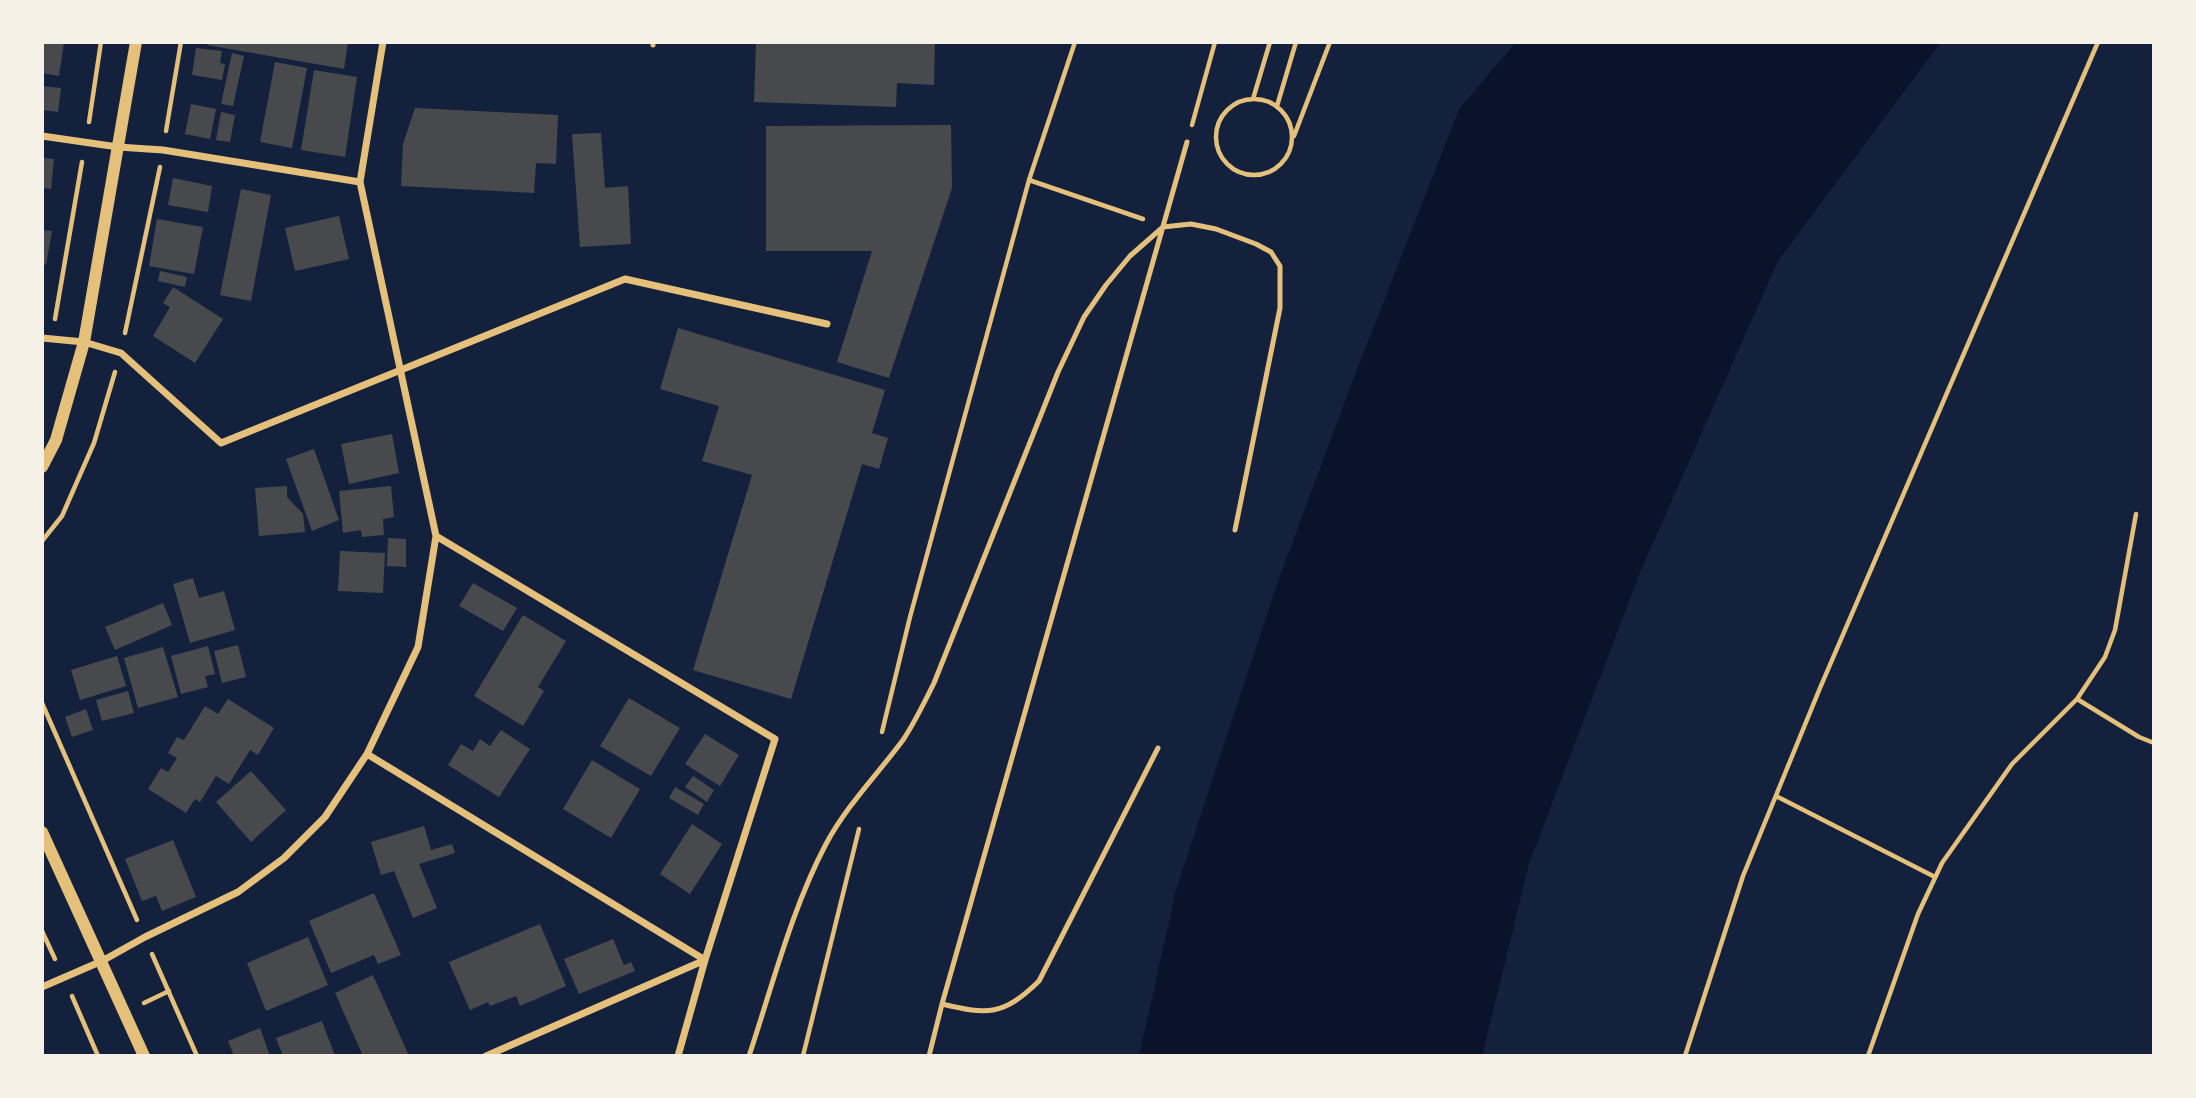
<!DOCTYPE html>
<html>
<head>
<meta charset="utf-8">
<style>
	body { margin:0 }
	#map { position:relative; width:2196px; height:1098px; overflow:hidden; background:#14213d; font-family:Bitter,serif }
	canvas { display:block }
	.frame { position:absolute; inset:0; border:44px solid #f6f1e7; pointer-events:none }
</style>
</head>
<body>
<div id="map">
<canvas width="2196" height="1098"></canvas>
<div class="frame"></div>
</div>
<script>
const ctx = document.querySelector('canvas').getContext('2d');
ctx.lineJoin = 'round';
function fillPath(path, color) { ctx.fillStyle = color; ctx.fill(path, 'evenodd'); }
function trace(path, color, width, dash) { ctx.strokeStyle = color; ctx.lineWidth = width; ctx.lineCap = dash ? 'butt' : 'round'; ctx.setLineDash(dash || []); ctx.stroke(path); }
fillPath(new Path2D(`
	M1516,42H1941L1778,261L1641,570L1529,864L1482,1056H1139L1176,890L1277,584L1349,390L1459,109Z`), '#0b132b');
fillPath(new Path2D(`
	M42,42H64L59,76L42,73Z
	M208,42H348L344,69L207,45Z
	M756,42H935L934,85L897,83L896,107L754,102Z
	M196,48L222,51L220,63L225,64L222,80L192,75Z
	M232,53L244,56L233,106L221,104Z
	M275,62L307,68L292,148L260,142Z
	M314,70L357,77L345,157L301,150Z
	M42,86L61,88L58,112L42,110Z
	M191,104L216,109L210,139L185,134Z
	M415,108L558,115L556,164L536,163L534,193L401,186L403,144Z
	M221,112L235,115L230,142L216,140Z
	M951,125L952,188L889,378L837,362L872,251H766V126Z
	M601,133L605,188L628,186L631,244L580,247L572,134Z
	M42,158L54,159L51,189L42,188Z
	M173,178L212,186L208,212L168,205Z
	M241,189L271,195L251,301L220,295Z
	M339,216L349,259L295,271L285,228Z
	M157,219L203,227L194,274L149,266Z
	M42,230L52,231L46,265L42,264Z
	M160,271L187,277L185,287L158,281Z
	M173,287L223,319L195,363L153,336L170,307L163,303Z
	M678,328L885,390L872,433L888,438L879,469L862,464L791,699L693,670L752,475L702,461L719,406L660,389Z
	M392,434L399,473L349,484L341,444Z
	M314,449L339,520L312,531L286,459Z
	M287,486V497L303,514L305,532L259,536L255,488Z
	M391,486L394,517L383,519L384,535L362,537L361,530L343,533L339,491Z
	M388,538L406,539V567L387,566Z
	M340,551L385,553L383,593L338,591Z
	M193,578L199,598L224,591L235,630L190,643L173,584Z
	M473,583L517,608L503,631L459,606Z
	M163,603L172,625L115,650L105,627Z
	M523,615L566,641L538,687L544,691L523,726L474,696Z
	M238,645L246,677L222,683L214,651Z
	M208,646L215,674L205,676L208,687L181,694L171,656Z
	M163,647L178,697L138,708L124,658Z
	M117,656L126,686L80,700L71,670Z
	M128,691L134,713L102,721L96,700Z
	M629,698L680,728L651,776L600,746Z
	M228,699L274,728L258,755L250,750L229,784L216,776L200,802L195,799L186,813L148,789L161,768L168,772L177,758L168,753L177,737L184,740L205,706L218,714Z
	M86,709L93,730L72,737L65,717Z
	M501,730L530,749L499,797L448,765L461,744L473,751L480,739L490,746Z
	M705,734L739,755L720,786L685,764Z
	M592,760L640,789L611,838L563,809Z
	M251,771L286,810L251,842L216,802Z
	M693,776L714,790L707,802L685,787Z
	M675,787L704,804L698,815L669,798Z
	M692,824L722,844L690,894L660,874Z
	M424,826L431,850L452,844L455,853L419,864L437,908L413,918L394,871L381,875L371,842Z
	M173,840L196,897L162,911L156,896L142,901L125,859Z
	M374,893L401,955L378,964L374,955L331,973L309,921Z
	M540,924L566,986L520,1006L516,996L490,1006L488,1002L470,1010L449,962Z
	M308,937L328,985L266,1011L247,963Z
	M613,939L624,965L631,962L635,971L579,994L564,959Z
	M373,975L409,1056H363L335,993Z
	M322,1021L335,1056H283L276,1038Z
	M260,1028L270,1056H234L228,1041Z`), '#48494c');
trace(new Path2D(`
	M1216 137a38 38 0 1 1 76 0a38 38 0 1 1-76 0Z
	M1253,99L1270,42
	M1277,106L1296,42
	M89,122L101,42
	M1192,125L1215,42
	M166,131L181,42
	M1294,136L1330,42
	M1029,180L1143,219
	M55,319L82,162
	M125,333L160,167
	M42,541L62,516L94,443L115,372
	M2077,699L2139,737L2154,743
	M42,703L137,920
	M882,732L910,617L1029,180L1075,42
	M1776,796L1935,877
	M42,931L55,959
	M152,954L197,1056
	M72,996L98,1056
	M144,1003L169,991
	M803,1056L859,829
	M1685,1056L1743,876L1820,688L2098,42
	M1868,1056L1918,914L1942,863L2012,764L2077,699L2105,657L2115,630L2136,514`), '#e5c07b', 4.5);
trace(new Path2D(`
	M653,45V42
	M942,1004C988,1015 1003,1016 1039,981L1158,748
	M749,1056C772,987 792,908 826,844C847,805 877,775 903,740C915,722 924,703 934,683L1058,372L1084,317L1106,285L1130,256L1163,227L1191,224L1216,229L1256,244L1271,252L1280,266V308L1235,530
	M929,1056L942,1004L1187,142`), '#e5c07b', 5);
trace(new Path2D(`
	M42,136L118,147L163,150L360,182
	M42,338L84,342L121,353L221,443L625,279L827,324
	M436,536L775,739L705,960L678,1056
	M367,754L705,960
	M42,987L102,961L145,937L238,892L284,858L325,817L367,754L418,647L436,536L360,182L383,42
	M486,1056L705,960`), '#e5c07b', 7);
trace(new Path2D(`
	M42,467L56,440L84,342L136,42
	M42,832L144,1056`), '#e5c07b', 12);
</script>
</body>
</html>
